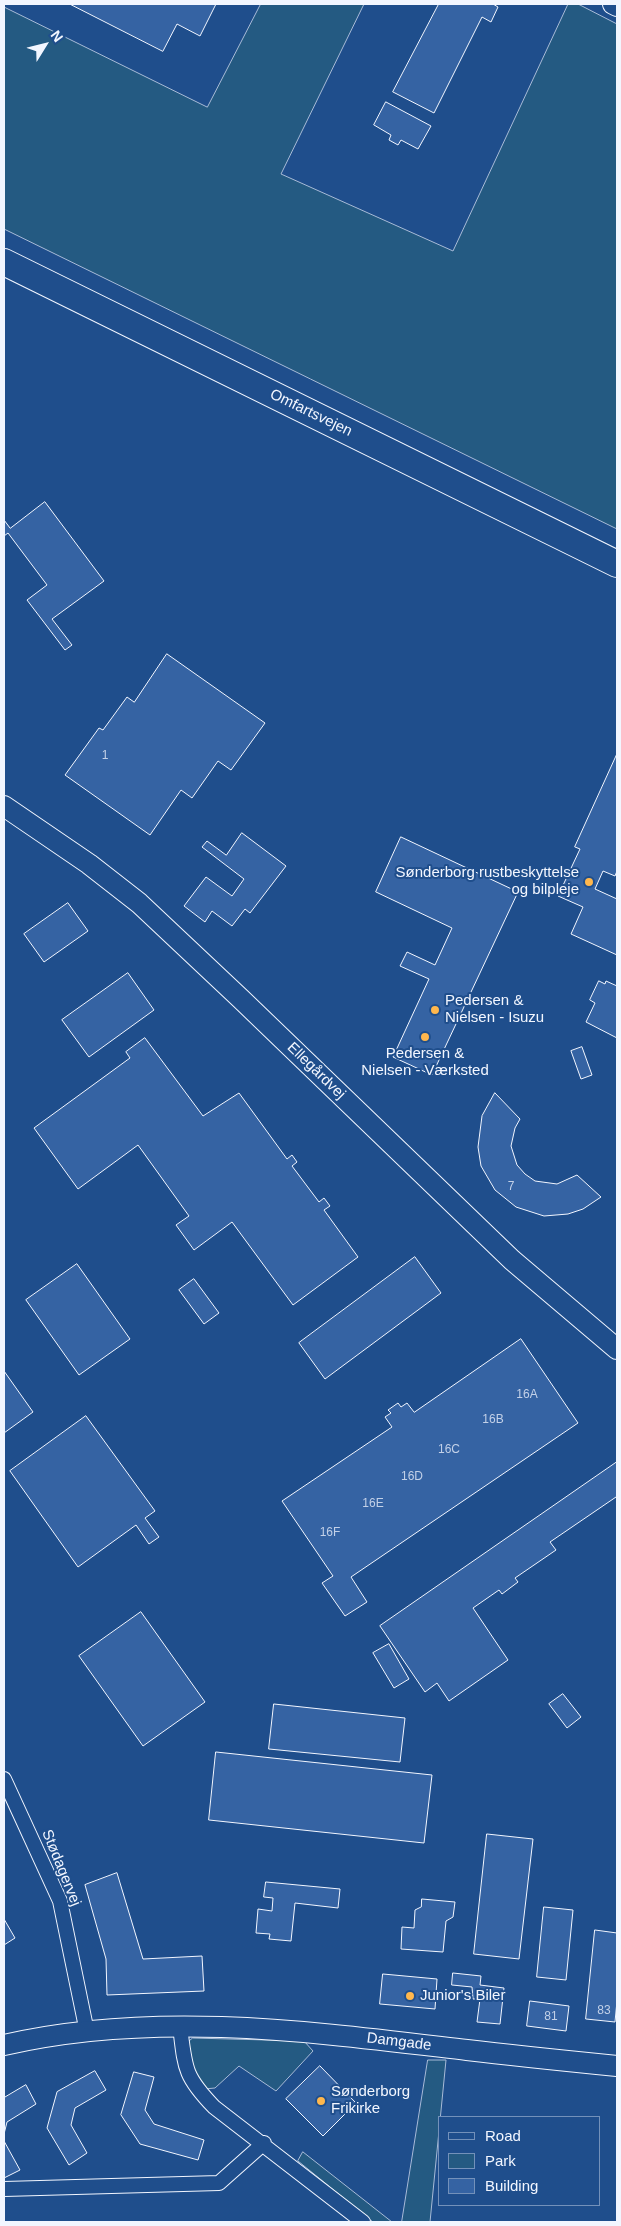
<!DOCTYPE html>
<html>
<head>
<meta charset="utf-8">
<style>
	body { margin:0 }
	#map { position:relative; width:621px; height:2226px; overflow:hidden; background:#1f4e8c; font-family:Arial,sans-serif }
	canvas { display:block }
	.frame { position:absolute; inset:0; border:5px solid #f2f6ff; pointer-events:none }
	.legend { position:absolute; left:438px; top:2116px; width:162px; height:90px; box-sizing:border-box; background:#1f4e8c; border:1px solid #7391ba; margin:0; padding:6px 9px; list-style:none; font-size:15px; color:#f2f6ff }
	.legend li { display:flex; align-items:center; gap:10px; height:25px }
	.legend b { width:25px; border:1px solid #7391ba }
	.north { position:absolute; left:20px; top:20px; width:50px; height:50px; -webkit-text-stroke:4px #1f4e8c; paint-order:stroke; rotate:54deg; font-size:14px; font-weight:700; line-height:20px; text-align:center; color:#f2f6ff }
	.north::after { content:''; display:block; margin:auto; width:18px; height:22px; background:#f2f6ff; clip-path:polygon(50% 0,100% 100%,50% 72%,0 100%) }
</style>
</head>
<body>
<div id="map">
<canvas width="621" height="2226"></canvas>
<div class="frame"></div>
<ul class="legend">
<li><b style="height:6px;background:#1f4e8c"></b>Road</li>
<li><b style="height:14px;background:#245a82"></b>Park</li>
<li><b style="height:14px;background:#3563a3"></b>Building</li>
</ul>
<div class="north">N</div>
</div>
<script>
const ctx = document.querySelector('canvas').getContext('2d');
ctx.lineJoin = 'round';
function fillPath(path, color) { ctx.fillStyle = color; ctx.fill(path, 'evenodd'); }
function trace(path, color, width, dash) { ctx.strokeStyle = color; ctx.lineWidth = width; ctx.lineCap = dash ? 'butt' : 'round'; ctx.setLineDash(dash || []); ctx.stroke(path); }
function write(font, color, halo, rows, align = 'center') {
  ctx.font = font + ' Arial,sans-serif'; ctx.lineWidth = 4; ctx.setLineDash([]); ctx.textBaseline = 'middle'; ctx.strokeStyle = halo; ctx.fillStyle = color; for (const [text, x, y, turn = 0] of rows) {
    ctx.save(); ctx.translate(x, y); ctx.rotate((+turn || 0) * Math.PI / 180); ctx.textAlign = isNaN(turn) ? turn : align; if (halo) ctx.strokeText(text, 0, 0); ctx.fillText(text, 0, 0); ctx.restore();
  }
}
const green = new Path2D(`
	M261,4H364L281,174L453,251L568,4H578L617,24V529L4,229V7L207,107Z
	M193,2038L304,2041L313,2051L276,2091L239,2066L215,2088L204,2089L194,2075L187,2043Z
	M428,2060H446L430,2222H402Z
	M303,2152L392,2222H373L298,2161Z`);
fillPath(green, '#245a82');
trace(green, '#a8bbd7', 1);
const building = new Path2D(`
	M70,4H216L200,36L177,24L163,51Z
	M439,4H493L498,7L491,22L482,17L434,113L393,92Z
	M386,102L431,126L418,149L401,140L398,145L389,140L391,135L374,125Z
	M45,502L104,581L52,619L72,645L65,650L27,600L47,585L8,533L4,536V520L10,528Z
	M167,654L265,723L231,770L218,761L192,798L181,790L150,835L65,775L99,728L103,730L127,697L134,702Z
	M617,754V871L615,876L603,871L595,889L617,899V955L571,934L583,907L558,896L580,849L575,847Z
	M242,833L286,866L250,913L245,909L232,926L212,911L205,922L184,906L206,877L232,896L244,879L202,847L207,841L226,855Z
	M401,837L518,892L432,1075L393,1057L429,979L400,966L407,952L435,965L452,928L376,892Z
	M68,903L88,931L44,962L24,934Z
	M128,973L154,1010L89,1057L62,1020Z
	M599,981L605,984L606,981L617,986V1038L586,1022L595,1003L590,1000Z
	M145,1038L203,1116L239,1093L287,1159L292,1155L297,1162L292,1166L319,1202L324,1198L330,1206L324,1210L358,1257L293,1305L232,1222L194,1250L176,1225L189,1216L138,1145L78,1189L34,1128L130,1058L126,1052Z
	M582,1047L592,1075L581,1079L571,1051Z
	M495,1093L520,1119L515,1128L511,1146L517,1165L525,1174L535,1181L557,1184L577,1175L601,1197L583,1209L568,1214L544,1216L516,1207L495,1190L481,1166L478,1147L482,1116Z
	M415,1257L441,1293L325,1379L299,1343Z
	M77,1264L130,1339L79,1375L26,1300Z
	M194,1279L219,1313L204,1324L179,1290Z
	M521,1339L578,1423L351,1577L367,1602L345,1616L322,1583L333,1576L282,1501L392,1427L385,1417L391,1413L388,1410L398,1403L401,1407L407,1403L414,1412Z
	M4,1371L33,1412L4,1433Z
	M86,1416L155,1511L145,1518L159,1537L149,1544L136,1525L78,1567L10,1471Z
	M617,1462V1498L616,1497L550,1542L556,1550L515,1578L518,1582L502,1594L499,1590L473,1608L508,1660L449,1701L437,1683L425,1692L380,1626Z
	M141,1612L205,1702L143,1746L79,1656Z
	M389,1644L409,1679L394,1688L373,1653Z
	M563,1694L581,1717L567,1728L549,1704Z
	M274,1704L405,1718L400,1762L269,1749Z
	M216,1752L432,1775L424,1843L209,1820Z
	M487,1834L533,1839L519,1959L474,1954Z
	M117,1873L143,1959L202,1956L204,1991L107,1995L106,1959L85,1885Z
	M266,1882L340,1889L338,1908L295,1903L291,1941L269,1939L270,1934L256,1933L258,1909L272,1911L273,1898L264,1897Z
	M422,1899L455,1902L453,1917L446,1921L443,1952L401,1949L402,1927L414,1928L415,1910L421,1907Z
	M544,1907L573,1910L566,1980L537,1977Z
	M4,1919L15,1938L4,1945Z
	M595,1930L617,1933V2001L615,2022L586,2019Z
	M453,1973L481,1976L480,1985L504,1988L500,2024L477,2022L480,1999H473L472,1987L452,1985Z
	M383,1974L437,1979L435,2009L380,2004Z
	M530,2001L569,2006L566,2031L527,2026Z
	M320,2066L356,2103L323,2136L286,2099Z
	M95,2071L106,2090L75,2108L71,2125L87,2153L69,2165L47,2128L57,2092Z
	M134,2072L154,2077L145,2110L154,2124L204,2140L198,2160L140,2144L121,2115Z
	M26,2085L36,2104L7,2122L4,2134V2098Z
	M4,2141L20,2170L4,2178Z`);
fillPath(building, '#3563a3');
trace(building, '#f2f6ff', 1);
const street = new Path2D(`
	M4,1779L60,1901L87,2032
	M180,2026C185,2068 184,2076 214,2107L363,2222
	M4,2189L219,2183L264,2143`);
const secondary = new Path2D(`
	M613,4L617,6
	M4,806L89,864L139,903L241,999L512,1260L617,1349
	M4,2045C156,2010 314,2032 467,2050C517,2056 567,2061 617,2066`);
const highway = new Path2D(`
	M4,262L617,564`);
trace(street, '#f2f6ff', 16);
trace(secondary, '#f2f6ff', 22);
trace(highway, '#f2f6ff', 28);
trace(street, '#1f4e8c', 14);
trace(secondary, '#1f4e8c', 20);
trace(highway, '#1f4e8c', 26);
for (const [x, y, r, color] of [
	[589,882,5,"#ffb74d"],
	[435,1010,5,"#ffb74d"],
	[425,1037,5,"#ffb74d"],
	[410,1996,5,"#ffb74d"],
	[321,2101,5,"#ffb74d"]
]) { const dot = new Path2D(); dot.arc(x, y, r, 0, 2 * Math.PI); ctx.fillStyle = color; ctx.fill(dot); trace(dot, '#1f4e8c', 2); }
write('12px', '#c3d1e8', null, [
	["1",105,756],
	["7",511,1187],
	["16A",527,1395],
	["16B",493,1420],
	["16C",449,1450],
	["16D",412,1477],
	["16E",373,1504],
	["16F",330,1533],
	["83",604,2011],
	["81",551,2017]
]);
write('15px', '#f2f6ff', '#1f4e8c', [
	["Omfartsvejen",311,413,26],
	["Ellegårdvej",316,1071,44],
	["Stødagervej",61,1868,68],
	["Damgade",399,2042,7]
]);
write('15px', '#f2f6ff', '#1f4e8c', [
	["Sønderborg rustbeskyttelse",579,873,"right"],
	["og bilpleje",579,890,"right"],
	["Pedersen &",445,1001],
	["Nielsen - Isuzu",445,1018],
	["Pedersen &",425,1054,"center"],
	["Nielsen - Værksted",425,1071,"center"],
	["Junior's Biler",420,1996],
	["Sønderborg",331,2092],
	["Frikirke",331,2109]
], 'left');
</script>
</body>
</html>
